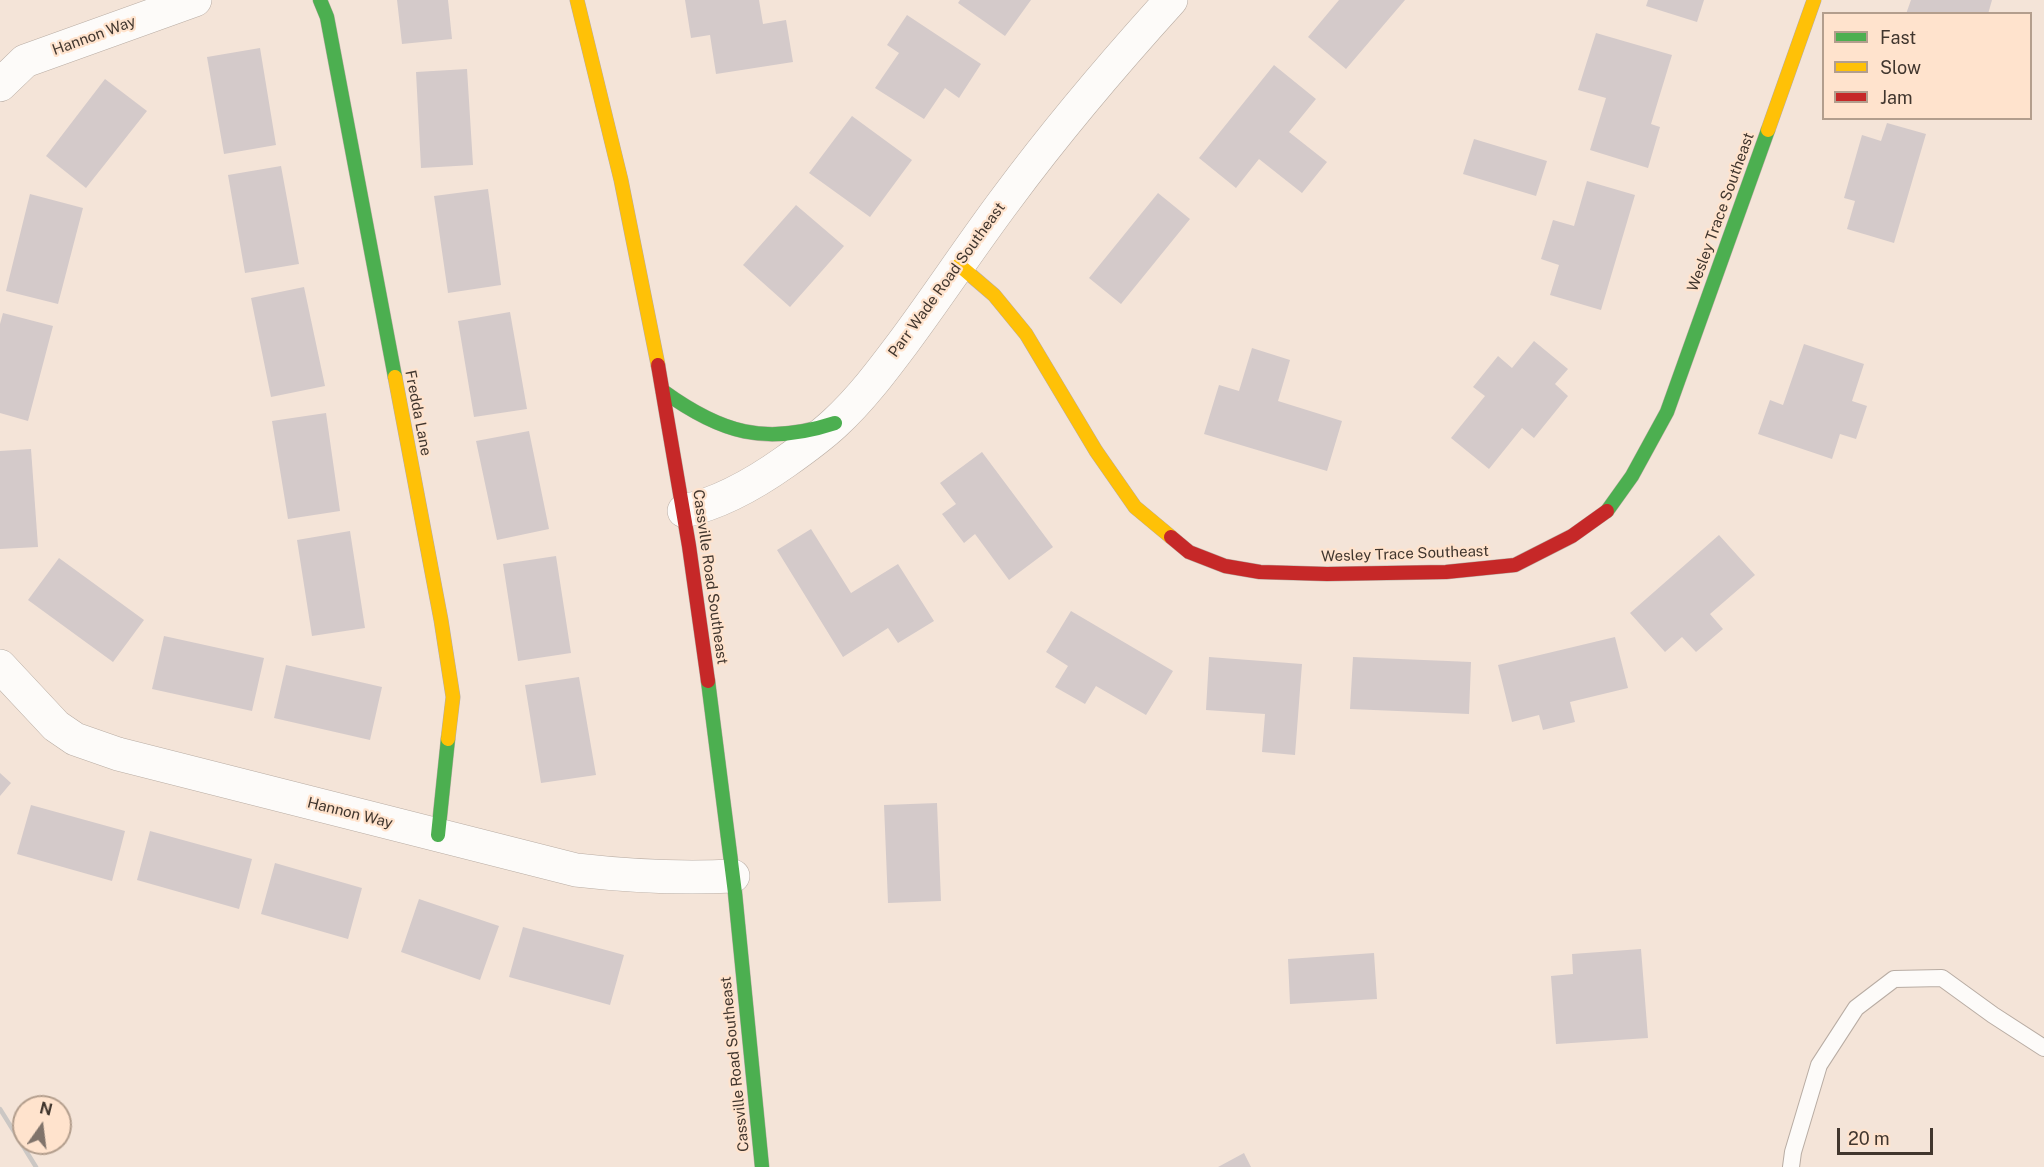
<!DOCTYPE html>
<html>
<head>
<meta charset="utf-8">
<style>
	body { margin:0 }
	#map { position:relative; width:2044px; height:1167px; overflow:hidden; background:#f4e4d8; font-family:"Public Sans",sans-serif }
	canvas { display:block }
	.legend { position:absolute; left:1822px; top:12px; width:210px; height:108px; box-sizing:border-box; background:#ffe3cd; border:2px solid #b39e8d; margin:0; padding:8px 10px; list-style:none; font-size:18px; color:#41362e }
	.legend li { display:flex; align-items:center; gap:12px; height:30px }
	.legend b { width:30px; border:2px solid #b39e8d }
	.north { position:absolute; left:12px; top:1095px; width:60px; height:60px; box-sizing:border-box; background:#ffe3cd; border:2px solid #b39e8d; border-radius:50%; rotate:14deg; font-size:16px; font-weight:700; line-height:24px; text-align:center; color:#41362e }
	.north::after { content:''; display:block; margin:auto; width:21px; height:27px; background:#80736a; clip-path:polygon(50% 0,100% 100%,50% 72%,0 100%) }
	.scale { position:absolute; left:1837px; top:1128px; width:96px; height:27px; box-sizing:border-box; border:3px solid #41362e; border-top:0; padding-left:8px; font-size:18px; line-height:21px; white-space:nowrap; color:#41362e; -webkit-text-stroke:4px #ffe3cd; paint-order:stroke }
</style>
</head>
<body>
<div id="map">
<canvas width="2044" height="1167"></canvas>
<ul class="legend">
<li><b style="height:8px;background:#4caf50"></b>Fast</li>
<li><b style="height:8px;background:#ffc107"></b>Slow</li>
<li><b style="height:8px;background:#c62828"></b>Jam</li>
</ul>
<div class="north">N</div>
<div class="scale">20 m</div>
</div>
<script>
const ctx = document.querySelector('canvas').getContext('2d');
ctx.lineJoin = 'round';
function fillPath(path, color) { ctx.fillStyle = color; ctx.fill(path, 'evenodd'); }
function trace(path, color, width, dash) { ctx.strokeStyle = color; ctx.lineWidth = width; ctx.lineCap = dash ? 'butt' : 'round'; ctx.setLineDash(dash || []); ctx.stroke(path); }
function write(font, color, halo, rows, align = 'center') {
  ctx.font = font + ' "Public Sans",sans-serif'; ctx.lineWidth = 4.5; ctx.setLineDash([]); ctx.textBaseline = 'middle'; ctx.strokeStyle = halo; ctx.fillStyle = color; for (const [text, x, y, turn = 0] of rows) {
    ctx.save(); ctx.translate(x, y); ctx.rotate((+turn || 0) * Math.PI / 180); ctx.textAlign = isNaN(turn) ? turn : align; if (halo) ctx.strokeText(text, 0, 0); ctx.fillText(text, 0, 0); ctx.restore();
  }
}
fillPath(new Path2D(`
	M397,0H448L452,39L402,44Z
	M685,0H759L763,24L786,20L793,62L716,74L710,35L691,38Z
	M960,0H1031L1005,36L958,3Z
	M1339,0H1405L1346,69L1308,37Z
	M1648,0H1704L1697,22L1646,6Z
	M1911,0H1992L1988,14H1906Z
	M907,15L981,64L959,98L945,88L924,119L875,88L899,53L887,45Z
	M1596,33L1672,55L1651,124L1660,127L1648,168L1590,150L1606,98L1578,90Z
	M260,48L276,145L224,154L207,57Z
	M1274,65L1316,99L1289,132L1327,162L1302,193L1259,159L1236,188L1199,158Z
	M467,69L473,165L421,168L416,72Z
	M105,79L147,111L86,188L46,156Z
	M852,116L912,160L870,217L809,173Z
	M1887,123L1926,134L1894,243L1847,229L1855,201L1844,198L1862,135L1881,141Z
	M1474,139L1547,161L1536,196L1463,174Z
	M281,166L299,264L245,273L228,175Z
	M1587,181L1635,195L1601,310L1550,295L1559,265L1541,259L1553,220L1574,226Z
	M488,189L501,285L448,293L434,196Z
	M1158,193L1190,219L1121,304L1089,278Z
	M30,194L83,208L58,304L6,291Z
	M796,205L844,246L790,307L743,265Z
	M304,287L325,386L271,397L251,298Z
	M510,312L527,409L474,417L458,321Z
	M3,313L53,326L28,421L0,413V324Z
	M1534,341L1568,369L1555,384L1568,396L1534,438L1522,428L1489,469L1451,438L1485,396L1473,387L1498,356L1512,368Z
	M1804,344L1864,364L1852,401L1867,406L1856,439L1840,434L1832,459L1758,434L1770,400L1783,405Z
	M1252,348L1290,360L1278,401L1342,421L1327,471L1204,434L1219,385L1239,391Z
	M326,413L340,511L288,519L272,421Z
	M529,431L549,529L497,540L476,441Z
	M31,449L38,547L0,549V451Z
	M982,452L1053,547L1009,580L975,534L964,543L942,514L956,504L940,483Z
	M811,529L851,593L898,564L934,621L898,643L888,628L843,657L777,550Z
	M350,531L365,628L312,636L297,540Z
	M1719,535L1755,575L1710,614L1723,629L1696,652L1682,637L1665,652L1630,613Z
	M556,556L571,653L518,661L503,564Z
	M59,558L144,620L113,662L28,600Z
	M1071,611L1173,671L1146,715L1096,686L1085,704L1055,687L1068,666L1046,652Z
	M164,636L264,658L252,711L152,689Z
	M1615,637L1628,688L1570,702L1575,722L1543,730L1539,715L1512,722L1498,665Z
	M1209,657L1302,664L1295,755L1262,752L1265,714L1206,710Z
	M1353,657L1471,662L1469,714L1350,709Z
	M286,665L382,687L370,740L274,718Z
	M579,677L596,775L541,783L525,685Z
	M0,773L11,783L0,796Z
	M937,803L941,901L888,903L884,805Z
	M31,805L125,831L112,881L17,854Z
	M150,831L252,859L239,909L137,880Z
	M275,863L362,888L348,939L261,914Z
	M419,899L499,926L480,980L401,952Z
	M523,927L624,955L610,1005L509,977Z
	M1641,949L1648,1038L1556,1044L1551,976L1573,974L1572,954Z
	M1374,953L1377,999L1290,1004L1288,959Z
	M1244,1153L1251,1167H1218Z`), '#d4caca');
const lane = new Path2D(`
	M1791,1167L1793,1152L1819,1065L1856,1008L1894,979L1942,978L1993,1015L2044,1048`);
const street = new Path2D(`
	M0,85L25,61L195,0
	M684,511C721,503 754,484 785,462C802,450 820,437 835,423C861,399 882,371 903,343C938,296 970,247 1006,199C1057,130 1113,64 1171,0
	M0,666L56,726L75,739L118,754L576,870C629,876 680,879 733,876`);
const fast = new Path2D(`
	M320,0L327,17L395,377
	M663,391C721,433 765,446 835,423
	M1607,511L1632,476L1667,412L1768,130
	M708,681L735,893L762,1167
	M438,835L448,739`);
const slow = new Path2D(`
	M577,0L621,180L658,365
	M1768,130L1814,0
	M959,265L994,295L1026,334L1096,451L1135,507L1171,537
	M395,377L441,620L453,697L448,739`);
const jam = new Path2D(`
	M658,365L689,546L708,681
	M1171,537L1189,552L1225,566L1260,572L1327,574L1446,572L1515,565L1572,536L1607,511`);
trace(lane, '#b8aca3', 18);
trace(street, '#b8aca3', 34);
trace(fast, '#b8aca3', 15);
trace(slow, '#b8aca3', 15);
trace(jam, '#b8aca3', 15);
trace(lane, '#fdfbf9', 16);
trace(street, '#fdfbf9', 33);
trace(fast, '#4caf50', 14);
trace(slow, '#ffc107', 14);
trace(jam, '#c62828', 14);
trace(new Path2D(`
	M0,1109L36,1167`), '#cbc7c4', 4.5);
write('15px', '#41362e', '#ffe3cd', [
	["Hannon Way",94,36,-20],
	["Wesley Trace Southeast",1721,212,-70],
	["Parr Wade Road Southeast",947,280,-54],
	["Fredda Lane",418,413,79],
	["Wesley Trace Southeast",1405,554,-2],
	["Cassville Road Southeast",710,577,82],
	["Hannon Way",350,813,14],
	["Cassville Road Southeast",735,1064,-96]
]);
</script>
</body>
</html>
